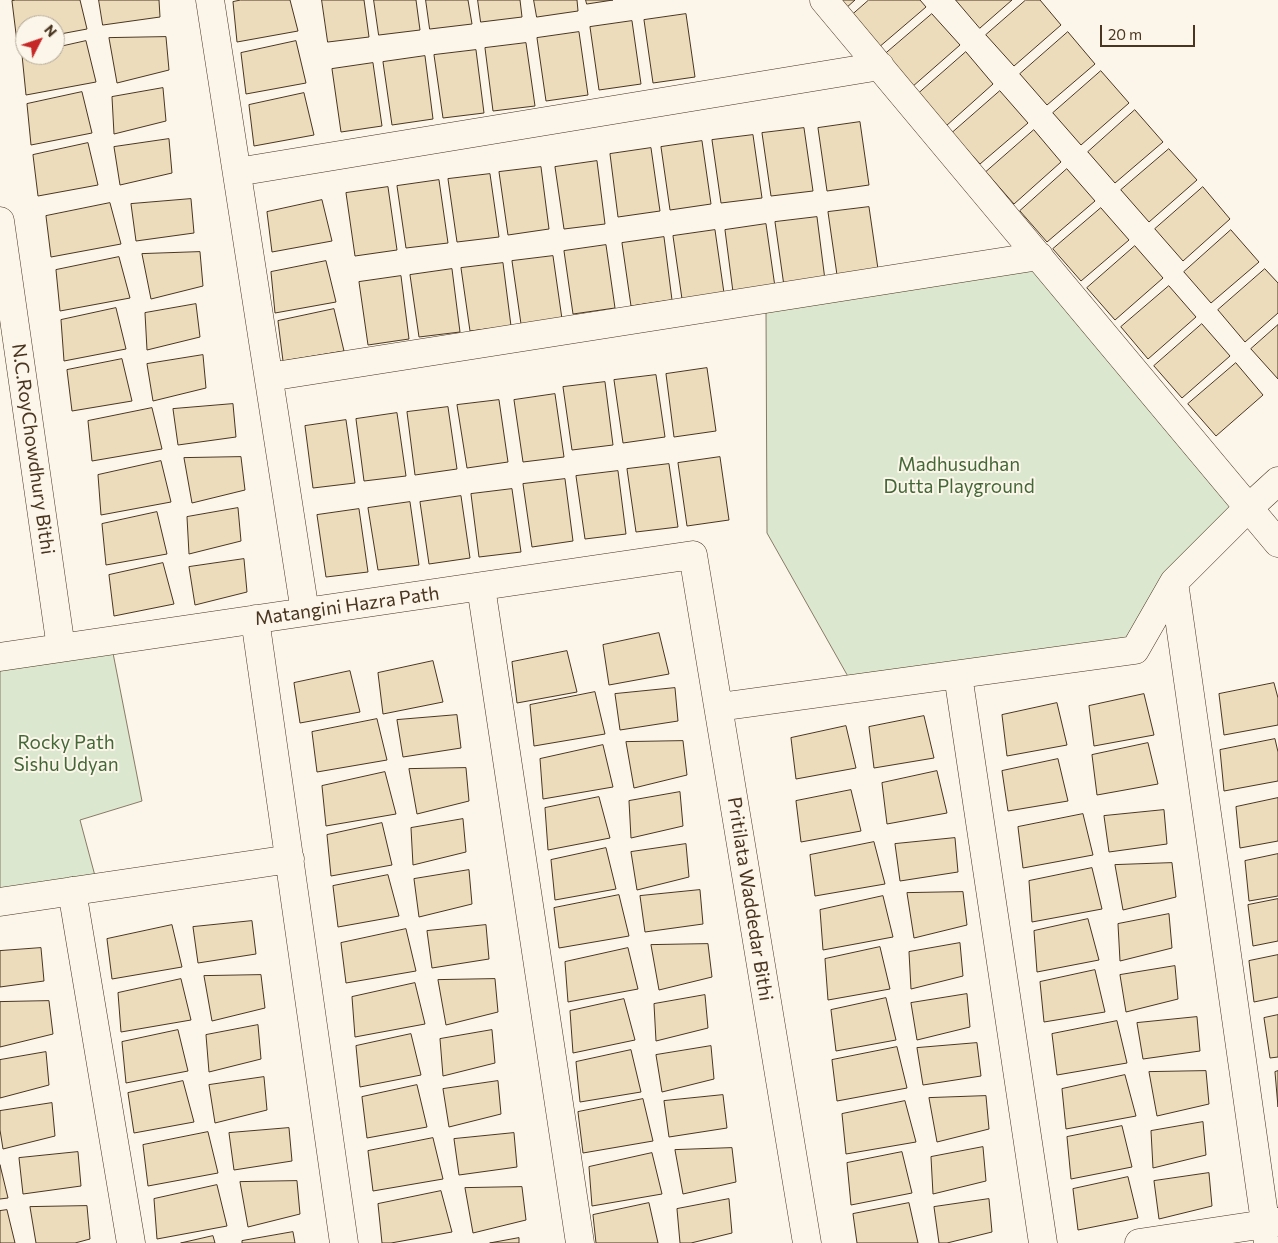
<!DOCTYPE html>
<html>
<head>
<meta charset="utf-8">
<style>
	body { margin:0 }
	#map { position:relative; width:1278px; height:1243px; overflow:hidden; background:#fbf6e9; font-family:Commissioner,sans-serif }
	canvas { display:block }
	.north { position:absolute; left:15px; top:15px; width:50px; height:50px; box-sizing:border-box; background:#fbf6e9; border:1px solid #b4a999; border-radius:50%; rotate:49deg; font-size:14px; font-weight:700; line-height:20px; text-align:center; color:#4a3520 }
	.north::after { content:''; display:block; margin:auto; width:18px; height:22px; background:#c62828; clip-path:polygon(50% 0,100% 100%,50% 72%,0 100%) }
	.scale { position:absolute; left:1100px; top:25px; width:95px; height:22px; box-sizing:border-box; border:2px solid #4a3520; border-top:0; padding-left:6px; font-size:15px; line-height:18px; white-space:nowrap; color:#4a3520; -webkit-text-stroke:4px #fbf6e9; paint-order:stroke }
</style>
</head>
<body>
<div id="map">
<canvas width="1278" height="1243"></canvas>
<div class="north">N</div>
<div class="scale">20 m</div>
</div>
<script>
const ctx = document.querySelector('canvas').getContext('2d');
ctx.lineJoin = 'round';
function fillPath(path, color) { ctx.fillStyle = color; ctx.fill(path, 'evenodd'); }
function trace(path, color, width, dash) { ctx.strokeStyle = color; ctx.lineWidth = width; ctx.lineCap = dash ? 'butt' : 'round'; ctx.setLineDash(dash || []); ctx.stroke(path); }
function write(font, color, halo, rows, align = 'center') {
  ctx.font = font + ' Commissioner,sans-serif'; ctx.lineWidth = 4; ctx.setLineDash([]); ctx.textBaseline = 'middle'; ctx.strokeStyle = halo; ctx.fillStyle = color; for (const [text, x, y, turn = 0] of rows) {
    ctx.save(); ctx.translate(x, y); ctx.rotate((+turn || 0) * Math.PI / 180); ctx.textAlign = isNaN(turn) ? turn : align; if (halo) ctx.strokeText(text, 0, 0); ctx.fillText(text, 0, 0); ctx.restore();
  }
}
const green = new Path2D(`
	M1033,265L1242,514L1123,652L850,680L767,533L766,307Z
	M112,648L142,801L80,820L98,887L0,901V661Z`);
fillPath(green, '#dce7d0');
trace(green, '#887966', 1);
const building = new Path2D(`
	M16,0H80L87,29L55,35V25H25V40L17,42L12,1Z
	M99,0H159L160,17L103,25Z
	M241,0H290L298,31L237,42L233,2Z
	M322,0H364L369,37L328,42Z
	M374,0H416L420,30L379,35Z
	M426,0H468L472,24L430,29Z
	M478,0H520L522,17L481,22Z
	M534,0H577L578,11L537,17Z
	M586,0H613L587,4Z
	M837,0H855L845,9Z
	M869,0H920L926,7L878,48L851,16Z
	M956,0H1012L980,28Z
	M1026,0H1040L1061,25L1014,66L986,35Z
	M686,14L695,77L653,83L644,20Z
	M932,14L960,45L912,87L884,55Z
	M632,21L641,84L599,90L590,27Z
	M579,32L588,95L546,101L537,38Z
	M1068,32L1095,64L1047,105L1020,74Z
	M166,37L169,70L117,83L109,38Z
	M86,41L96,82L26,95L22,55H55V48Z
	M296,41L306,83L246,94L241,53Z
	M526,43L535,106L493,111L485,48Z
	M476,50L484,113L443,118L434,55Z
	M966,52L993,84L946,126L918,94Z
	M425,56L433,119L392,125L383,62Z
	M373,63L382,126L341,132L332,69Z
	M1101,71L1129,103L1081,145L1053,113Z
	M163,88L166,121L114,134L112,97Z
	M1000,91L1028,123L980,164L952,133Z
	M82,92L92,133L31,145L27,104Z
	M304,93L314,135L254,146L249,105Z
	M1135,110L1163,142L1115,183L1088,152Z
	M860,122L869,185L827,191L818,128Z
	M804,128L813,191L771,196L762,133Z
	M1034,130L1061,162L1014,204L986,172Z
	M753,135L762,198L721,203L712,140Z
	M169,139L172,173L120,185L114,147Z
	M702,141L711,204L670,210L661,147Z
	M88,143L98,185L38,196L33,155Z
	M651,148L660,211L618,217L610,154Z
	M1169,149L1197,180L1149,222L1121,190Z
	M597,161L605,224L564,229L555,167Z
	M541,167L549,229L508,235L499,172Z
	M1067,169L1095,201L1047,242L1020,211Z
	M490,174L499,237L457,242L448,179Z
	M439,180L448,243L406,248L397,186Z
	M388,187L397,250L355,256L346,193Z
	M1203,187L1230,219L1183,261L1155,229Z
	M191,199L194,233L136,241L131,204Z
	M322,200L332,241L272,252L267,212Z
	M110,203L121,244L51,257L46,216Z
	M869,207L878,269L837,275L828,212Z
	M1101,208L1129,240L1081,281L1053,249Z
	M817,217L825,280L784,286L775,222Z
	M766,224L775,287L733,292L725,230Z
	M715,230L724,293L682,299L673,236Z
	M1231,230L1259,262L1211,303L1184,272Z
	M664,237L672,300L631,306L622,243Z
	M606,245L615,308L573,314L564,251Z
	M1135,246L1163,278L1115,320L1087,288Z
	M200,252L203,286L151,299L142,254Z
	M553,256L562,319L521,324L512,261Z
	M119,257L130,298L60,311L56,270Z
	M326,261L336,302L275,313L271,272Z
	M503,263L511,326L470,331L461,268Z
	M452,269L460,332L419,337L410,275Z
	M1265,269L1278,283V313L1245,342L1218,310Z
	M401,276L409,339L368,345L359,282Z
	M1169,286L1196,317L1148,359L1121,327Z
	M196,304L200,337L147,350L145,313Z
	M116,308L126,349L64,361L61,320Z
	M334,309L344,351L283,361L278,321Z
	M1202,324L1230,356L1182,398L1154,366Z
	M1278,325V379L1251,349Z
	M203,355L206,388L153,401L147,364Z
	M122,359L132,401L72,411L67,370Z
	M1236,363L1263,395L1216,436L1188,404Z
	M707,368L716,431L674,437L666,374Z
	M656,375L665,437L623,443L614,380Z
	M605,382L613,445L572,450L563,387Z
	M555,394L564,457L523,462L514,400Z
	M499,400L508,462L467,468L457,405Z
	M233,404L236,437L178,445L173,409Z
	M448,407L457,469L415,475L407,412Z
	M152,408L162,449L92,461L88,421Z
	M397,413L406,476L364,481L356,419Z
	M346,420L355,483L313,488L305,426Z
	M241,457L245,490L192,503L184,458Z
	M720,457L729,520L687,526L678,463Z
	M161,461L171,502L101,515L98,475Z
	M669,464L678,527L636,532L627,469Z
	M618,471L626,534L585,539L576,476Z
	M565,479L573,541L532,547L523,484Z
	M512,489L521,552L479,557L471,494Z
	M461,496L470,558L429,564L420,502Z
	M410,502L419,565L378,570L368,508Z
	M238,508L241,541L189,554L187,517Z
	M359,509L368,572L326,577L317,515Z
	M157,512L167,554L106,565L102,524Z
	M244,559L247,592L195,605L189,567Z
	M163,563L174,604L114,616L109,575Z
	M659,633L669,674L609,685L603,645Z
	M567,651L577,692L517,703L512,662Z
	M433,661L443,702L383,714L378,673Z
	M350,671L360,712L300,723L294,683Z
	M1274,683L1278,698V725L1224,735L1219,694Z
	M675,688L678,721L620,730L615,694Z
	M595,692L605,734L534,746L530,705Z
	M1144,694L1154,735L1094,746L1089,706Z
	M1057,703L1067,745L1007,756L1002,715Z
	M457,715L461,748L403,757L397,720Z
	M924,716L934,758L874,768L869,727Z
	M377,719L387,760L317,772L312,732Z
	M846,726L856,768L796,779L791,738Z
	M1275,739L1278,752V781L1224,791L1220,750Z
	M683,741L687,775L634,788L626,742Z
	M1148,743L1158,784L1097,795L1092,755Z
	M603,745L613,787L543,799L540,759Z
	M1058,759L1068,801L1008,811L1002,771Z
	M466,768L469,801L417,814L409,769Z
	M937,771L947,813L887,824L882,783Z
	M385,772L396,814L326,826L322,786Z
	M851,790L861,831L801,842L796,801Z
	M680,792L683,826L631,838L629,801Z
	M599,797L610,838L548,850L545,808Z
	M1278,798V841L1240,848L1236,807Z
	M1164,810L1167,844L1109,852L1104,816Z
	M1083,814L1093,855L1023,868L1018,827Z
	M463,819L466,852L413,865L411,828Z
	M382,823L392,865L331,876L327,835Z
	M955,838L958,872L900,881L895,844Z
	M874,842L885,884L815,896L810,855Z
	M686,844L689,877L637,890L631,852Z
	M606,848L616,889L555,900L551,860Z
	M1278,854V896L1249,901L1245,861Z
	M1172,863L1176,897L1123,910L1115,865Z
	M1092,868L1102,909L1032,922L1029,881Z
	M469,870L472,904L419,917L414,879Z
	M388,875L399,916L338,927L333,886Z
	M700,890L703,924L645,932L640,896Z
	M963,892L967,925L914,938L907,893Z
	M619,895L629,936L559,948L554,908Z
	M883,896L893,937L823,950L820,910Z
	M1278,899V941L1253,946L1248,905Z
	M1169,914L1172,948L1120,961L1118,924Z
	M1088,919L1099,960L1037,972L1034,931Z
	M252,921L256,954L198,963L193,927Z
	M172,925L182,967L112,979L107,939Z
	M486,925L489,959L432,968L427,931Z
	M406,929L416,971L346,983L341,943Z
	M960,943L963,976L911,989L909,952Z
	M708,944L712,977L659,990L651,945Z
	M880,947L890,989L828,1000L825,959Z
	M41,948L44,981L0,987V951Z
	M628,948L638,989L568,1002L565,962Z
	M1278,955V997L1254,1002L1249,961Z
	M1175,966L1178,999L1126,1012L1120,975Z
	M1095,970L1105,1012L1044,1022L1040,982Z
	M261,975L265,1008L212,1021L204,976Z
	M181,979L191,1020L121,1032L118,993Z
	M495,979L498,1012L446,1025L438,980Z
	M415,983L425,1024L355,1037L352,997Z
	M967,994L970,1027L917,1040L911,1003Z
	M705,995L708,1028L656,1041L654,1004Z
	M886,998L896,1040L836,1051L831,1010Z
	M624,999L635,1040L573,1053L570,1011Z
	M49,1001L53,1034L0,1047V1002Z
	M1278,1015V1057L1270,1058L1264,1018Z
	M1197,1017L1200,1051L1143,1059L1137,1023Z
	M1117,1021L1127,1063L1057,1075L1052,1034Z
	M258,1025L261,1059L209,1072L206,1035Z
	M178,1030L188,1071L126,1083L122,1042Z
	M492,1030L495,1063L443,1076L440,1039Z
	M411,1034L421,1075L360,1087L356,1046Z
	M977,1043L981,1076L923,1085L917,1048Z
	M711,1046L714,1079L662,1092L656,1055Z
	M897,1047L907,1088L837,1101L832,1060Z
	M631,1050L641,1092L580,1102L576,1062Z
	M46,1052L49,1085L0,1098V1060Z
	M1206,1071L1209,1104L1157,1116L1149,1072Z
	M1278,1071V1107L1275,1072Z
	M1125,1075L1136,1116L1066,1129L1062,1089Z
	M264,1077L267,1110L215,1123L209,1085Z
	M183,1081L194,1122L134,1133L128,1093Z
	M498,1081L501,1114L449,1127L443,1089Z
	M417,1085L427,1127L367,1138L362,1097Z
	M723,1095L727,1128L669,1137L664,1101Z
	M986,1096L989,1129L937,1142L929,1098Z
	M643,1099L653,1141L583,1153L578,1112Z
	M905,1101L916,1142L846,1154L842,1114Z
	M52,1103L55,1136L3,1149L0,1130V1111Z
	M1203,1122L1206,1155L1153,1168L1151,1131Z
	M1122,1126L1132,1167L1071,1179L1067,1137Z
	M289,1128L292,1161L234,1170L229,1133Z
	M208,1132L218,1173L148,1186L143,1145Z
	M514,1133L517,1167L459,1175L454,1139Z
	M433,1138L443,1179L373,1191L368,1151Z
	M983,1147L986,1181L933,1194L931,1157Z
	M732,1148L736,1182L683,1194L675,1150Z
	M78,1152L81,1186L23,1194L19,1158Z
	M902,1152L912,1193L851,1205L847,1163Z
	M652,1153L662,1194L592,1206L589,1167Z
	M0,1165L8,1198L0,1199Z
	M1209,1173L1212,1206L1159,1219L1154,1181Z
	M1128,1177L1138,1218L1078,1230L1073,1189Z
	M297,1181L300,1214L248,1227L240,1182Z
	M217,1185L227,1226L157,1239L154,1199Z
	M522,1187L526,1220L473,1233L465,1188Z
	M441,1191L452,1232L391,1243H382L378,1204Z
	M729,1199L732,1233L691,1243H680L677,1209Z
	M989,1199L992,1232L947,1243H939L934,1207Z
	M649,1203L658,1243H596L593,1215Z
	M909,1203L918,1243H857L853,1214Z
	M87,1206L90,1239L75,1243H36L30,1207Z
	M7,1210L15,1243H0V1211Z
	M293,1232L295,1243H242V1241Z
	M213,1236L215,1243H181Z
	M519,1238V1243H490Z`);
fillPath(building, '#ecdcbc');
trace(building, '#4a3520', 1);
const street = new Path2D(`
	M210,0L305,612
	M824,0L1278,543
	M237,172L880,66
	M0,221L61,648
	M269,377L1039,256
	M1174,582L1268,1243
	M481,587L580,1243
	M255,619L344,1243
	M0,657L693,555L807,1243
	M958,675L1043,1243
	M719,707L1135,650L1174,582L1242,514L1278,481
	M72,891L131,1243
	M0,902L290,859
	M1139,1243L1278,1222`);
trace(street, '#4a3520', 29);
trace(street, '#fbf6e9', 28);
write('19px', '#4a3520', '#fbf6e9', [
	["N.C.RoyChowdhury Bithi",33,449,82],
	["Matangini Hazra Path",347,606,-8],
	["Pritilata Waddedar Bithi",750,899,81]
]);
write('19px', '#436837', '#fbf6e9', [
	["Madhusudhan",959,465],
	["Dutta Playground",959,487],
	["Rocky Path",66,743],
	["Sishu Udyan",66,765]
]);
</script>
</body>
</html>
